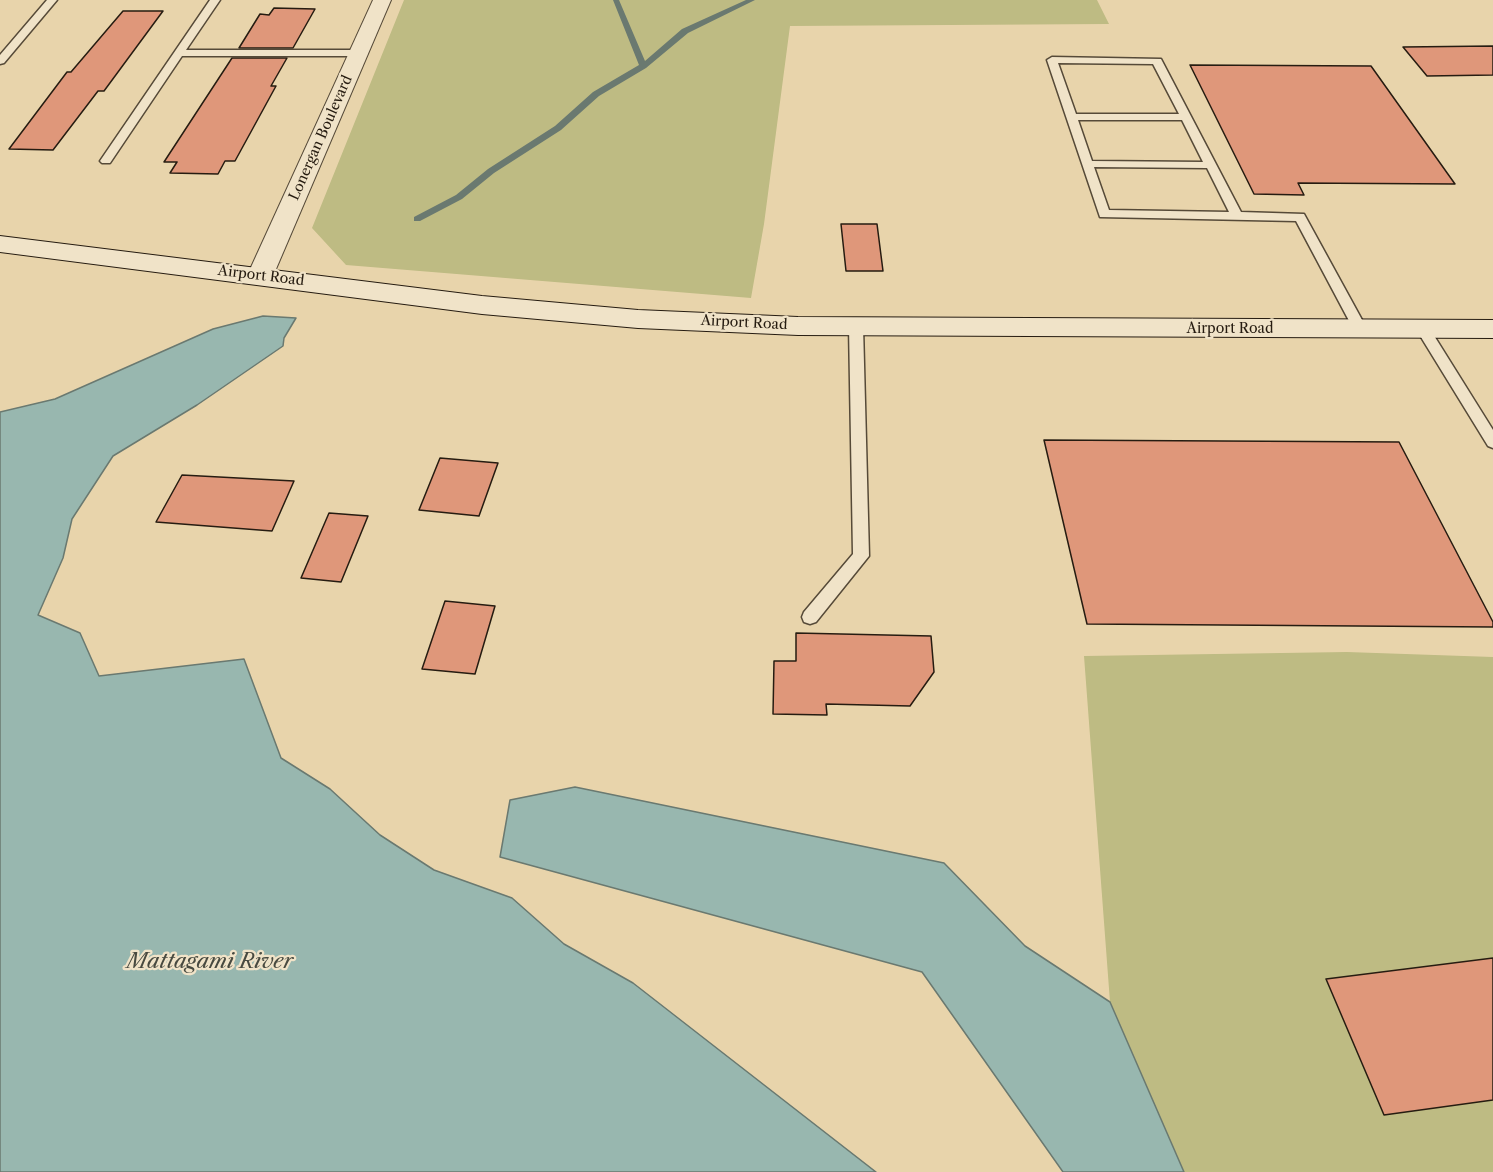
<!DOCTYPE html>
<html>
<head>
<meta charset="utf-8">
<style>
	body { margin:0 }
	canvas { display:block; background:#e8d4ab }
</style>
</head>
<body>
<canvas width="1493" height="1172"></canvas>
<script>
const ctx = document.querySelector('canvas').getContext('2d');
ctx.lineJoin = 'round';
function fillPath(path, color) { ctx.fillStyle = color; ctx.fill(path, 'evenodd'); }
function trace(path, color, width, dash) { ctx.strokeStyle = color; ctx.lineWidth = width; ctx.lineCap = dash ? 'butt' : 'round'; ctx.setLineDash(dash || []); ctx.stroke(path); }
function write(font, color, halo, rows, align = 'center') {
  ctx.font = font + ' "Libre Caslon Text",serif'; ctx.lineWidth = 4.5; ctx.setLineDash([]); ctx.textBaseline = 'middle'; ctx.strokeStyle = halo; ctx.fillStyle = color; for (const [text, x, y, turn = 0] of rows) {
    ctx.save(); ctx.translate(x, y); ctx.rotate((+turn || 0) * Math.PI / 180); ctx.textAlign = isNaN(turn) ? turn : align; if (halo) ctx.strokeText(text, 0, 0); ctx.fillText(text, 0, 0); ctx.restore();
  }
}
fillPath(new Path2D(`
	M404,0H1097L1109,24L790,26L764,224L751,298L346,265L312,228Z
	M1347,652L1493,657V1172H1184L1110,1002L1084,656Z`), '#bebb83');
const water = new Path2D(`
	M263,316L296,318L284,338L283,346L197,405L113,456L72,519L63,558L38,615L80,633L99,676L244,659L281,758L330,789L380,835L434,870L512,898L564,944L633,983L876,1172H0V412L55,399L213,329Z
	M575,787L944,863L1025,946L1110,1002L1184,1172H1063L922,972L500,857L510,800Z`);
fillPath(water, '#98b7af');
trace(water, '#6a7970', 1.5);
fillPath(new Path2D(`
	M613,0H619L645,61L682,29L746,0H755L688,33L646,68L599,96L561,130L494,173L462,199L420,221H414V217L456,195L488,169L555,126L593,92L639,65Z`), '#6a7970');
const building = new Path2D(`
	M274,8L315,9L293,48H239L260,14L269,15Z
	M123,11H163L104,91H98L53,150L9,149L67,72H71Z
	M1493,46V75L1427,76L1403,47Z
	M232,58H287L271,86H276L235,161H225L218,174L170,173L177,162H164Z
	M1190,65L1371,66L1455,184L1298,183L1304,195L1254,194Z
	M841,224H877L883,271H846Z
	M1044,440L1399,442L1493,622V627L1087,624Z
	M440,458L498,463L479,516L419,510Z
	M182,475L294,481L272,531L156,522Z
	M329,513L368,516L341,582L301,578Z
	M445,601L495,606L475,674L422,669Z
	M796,633L931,636L934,672L910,706L826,704L827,715L773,714L774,661H796Z
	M1493,958V1100L1384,1115L1326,979Z`);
fillPath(building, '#df977a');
trace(building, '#261c11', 1.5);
const service = new Path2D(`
	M47,0H57L4,63L0,64V55Z
	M210,0H220L186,50H359L364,53L359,56H182L110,163H102L100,161Z
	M1052,57L1161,59L1241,212L1304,214L1367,329L1365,332H1355L1296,221L1100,217L1047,60ZM1058,63L1153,64L1179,114H1076ZM1078,120H1182L1203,162L1092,161ZM1094,167L1207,168L1229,212L1109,210Z
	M856,321L863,326L869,556L816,622L810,624L804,622L802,617L804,612L853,554L849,326Z
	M1423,324L1428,326L1493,430V448L1488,446L1416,329Z`);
const minor = new Path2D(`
	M373,0H391L273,276L269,282L260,284L251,282L247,276Z`);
const secondary = new Path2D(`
	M0,236L482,296L638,310L798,317L1493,320V338L798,335L638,328L482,314L0,252Z`);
trace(service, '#564a38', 3);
trace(minor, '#564a38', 2);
trace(secondary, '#261c11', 2);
fillPath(service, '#f0e3c8');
fillPath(minor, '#f0e3c8');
fillPath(secondary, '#f0e3c8');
write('14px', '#261c11', '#f0e3c8', [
	["Lonergan Boulevard",321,138,-66],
	["Airport Road",261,276,7],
	["Airport Road",744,323,3],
	["Airport Road",1230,329]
]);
write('italic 21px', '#484a40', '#f0e3c8', [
	["Mattagami River",210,962]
]);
</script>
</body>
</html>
